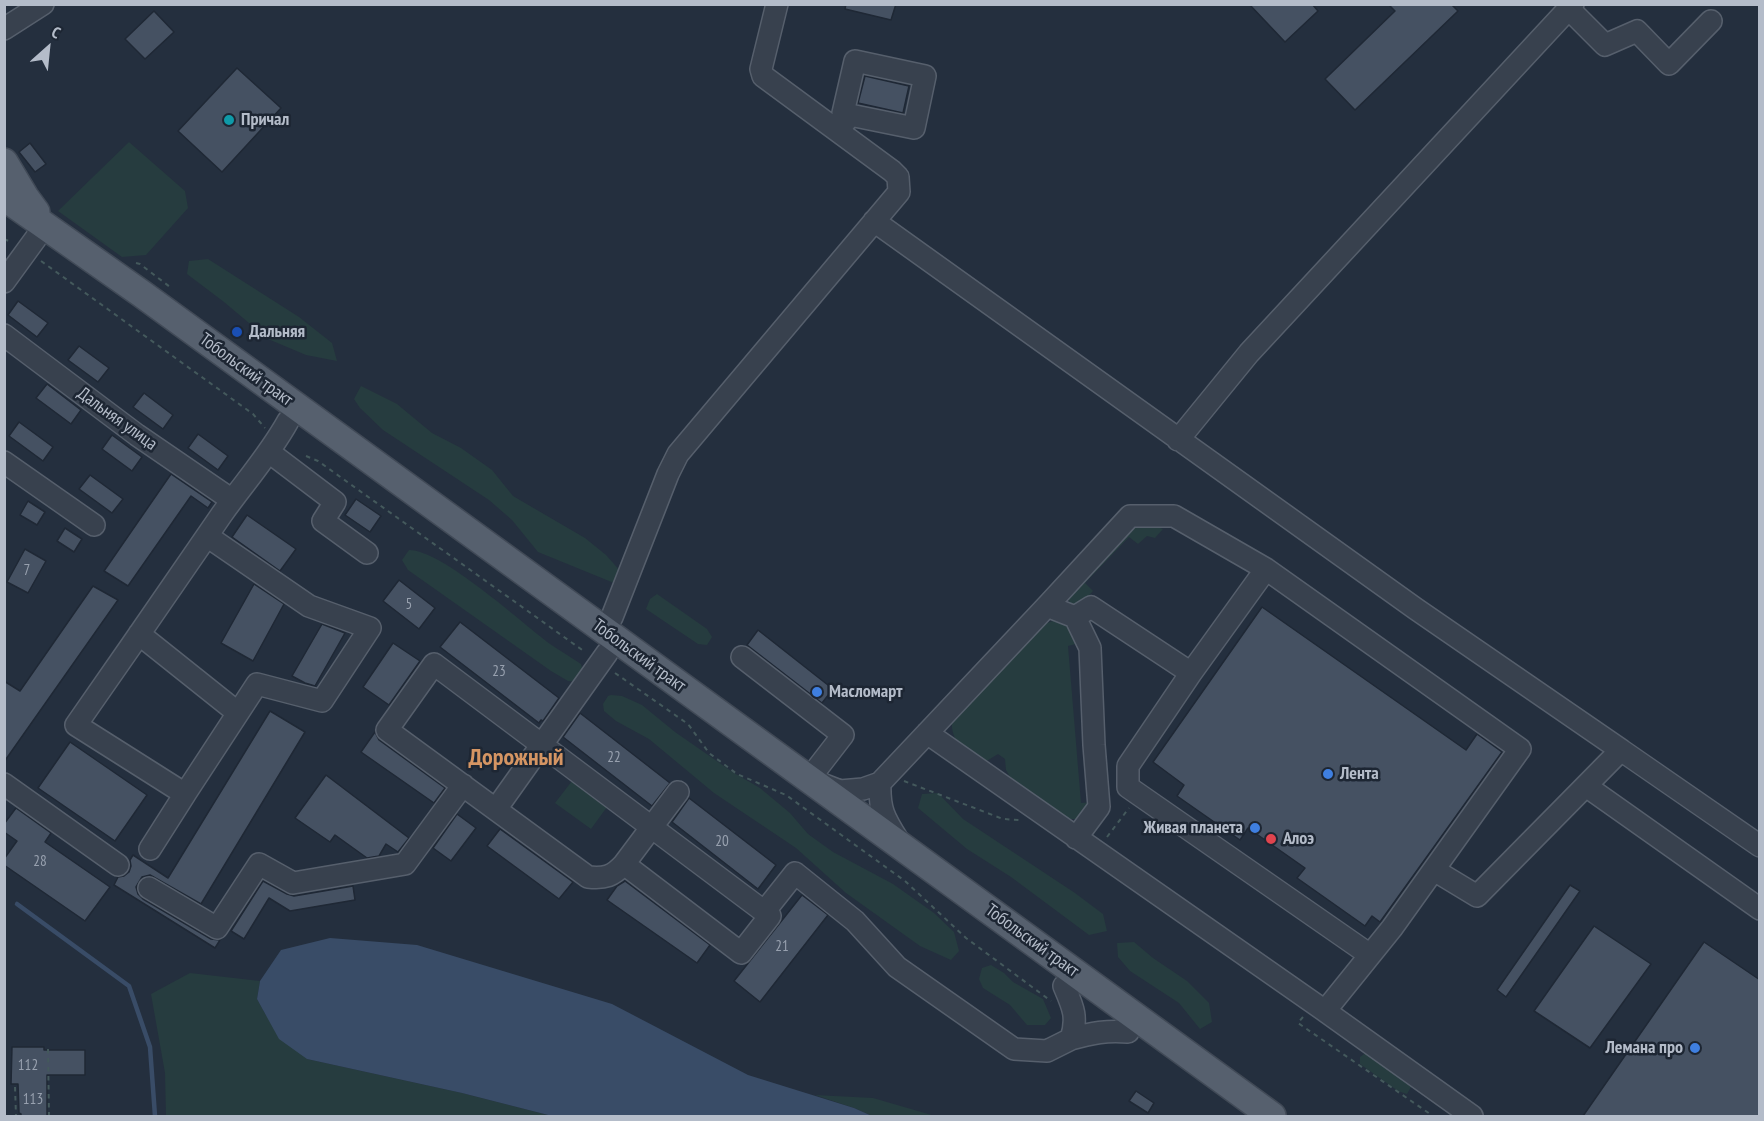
<!DOCTYPE html>
<html>
<head>
<meta charset="utf-8">
<style>
	body { margin:0 }
	#map { position:relative; width:1764px; height:1121px; overflow:hidden; background:#242f3e; font-family:"PT Sans Narrow",sans-serif }
	canvas { display:block }
	.frame { position:absolute; inset:0; border:6px solid #b4bcc9; pointer-events:none }
	.north { position:absolute; left:18px; top:18px; width:60px; height:60px; -webkit-text-stroke:4px #1d2633; paint-order:stroke; rotate:27deg; font-size:16px; font-weight:700; line-height:24px; text-align:center; color:#b4bcc9 }
	.north::after { content:''; display:block; margin:auto; width:21px; height:27px; background:#b4bcc9; clip-path:polygon(50% 0,100% 100%,50% 72%,0 100%) }
</style>
</head>
<body>
<div id="map">
<canvas width="1764" height="1121"></canvas>
<div class="frame"></div>
<div class="north">С</div>
</div>
<script>
const ctx = document.querySelector('canvas').getContext('2d');
ctx.lineJoin = 'round';
function fillPath(path, color) { ctx.fillStyle = color; ctx.fill(path, 'evenodd'); }
function trace(path, color, width, dash) { ctx.strokeStyle = color; ctx.lineWidth = width; ctx.lineCap = dash ? 'butt' : 'round'; ctx.setLineDash(dash || []); ctx.stroke(path); }
function write(font, color, halo, rows, align = 'center') {
  ctx.font = font + ' "PT Sans Narrow",sans-serif'; ctx.lineWidth = 5; ctx.setLineDash([]); ctx.textBaseline = 'middle'; ctx.strokeStyle = halo; ctx.fillStyle = color; for (const [text, x, y, turn = 0] of rows) {
    ctx.save(); ctx.translate(x, y); ctx.rotate((+turn || 0) * Math.PI / 180); ctx.textAlign = isNaN(turn) ? turn : align; if (halo) ctx.strokeText(text, 0, 0); ctx.fillText(text, 0, 0); ctx.restore();
  }
}
fillPath(new Path2D(`
	M129,142L185,191L188,208L146,255L122,257L58,211Z
	M208,259L299,317L332,343L337,361L306,355L268,339L224,302L187,274L189,261Z
	M361,386L397,404L432,433L461,448L492,470L513,496L585,538L606,555L622,573L614,583L538,552L512,520L489,500L383,430L360,408L354,399Z
	M1149,524L1163,529L1155,538L1147,536L1138,544L1129,537L1085,583L1093,591L1080,605L1070,603L1068,597L1128,531L1137,527Z
	M409,550C442,550 521,622 550,644C560,651 571,657 581,664L584,675L578,682L568,681L551,671L408,570L402,560Z
	M657,594L707,629L712,637L707,645L698,644L646,609L650,599Z
	M1053,621C1068,623 1073,629 1080,643L1068,646L1081,803L1093,802L1080,819H1069L1012,780L1006,770L1005,759L998,754L985,762C966,749 950,745 952,719L1039,626Z
	M611,695L622,696L642,705L675,732L734,773L760,788L790,813L808,834L833,852L893,884L934,913L954,932L959,951L951,960L920,946L846,893L796,848L714,793L649,739L616,721L604,711L603,704L608,696Z
	M572,781L607,807L591,829L555,803Z
	M938,793L963,819L1075,893L1103,914L1107,931L1089,935L1011,877L967,849L918,808L922,794Z
	M1134,942L1153,958L1187,981L1209,1003L1212,1022L1200,1029L1179,1003L1130,971L1118,957L1117,943Z
	M991,965L1004,973L1013,982L1043,999L1051,1018L1045,1025H1027L1010,1005L983,988L979,979L982,968Z
	M190,973L260,981L257,999L266,1015L307,1059L462,1093L552,1116H166L165,1073L151,994Z
	M1367,1052L1411,1081V1087L1407,1094L1398,1091L1360,1064V1057Z
	M815,1095L873,1098L935,1116H872L854,1108Z`), '#263c3f');
fillPath(new Path2D(`
	M330,938L417,945L612,1004L748,1075L854,1108L872,1116H552L462,1093L307,1059L279,1039L257,999L260,981L281,950Z`), '#394c67');
trace(new Path2D(`
	M17,904L129,986L150,1047L155,1116`), '#394c67', 4.5);
const building = new Path2D(`
	M846,4H896L891,20L845,9Z
	M1249,4H1312L1318,11L1285,42Z
	M1388,4H1451L1458,11L1355,110L1325,79L1395,11Z
	M154,11L174,32L145,59L125,39Z
	M237,68L281,108L222,172L178,131Z
	M865,76L909,86L903,113L858,103Z
	M30,143L46,164L35,172L19,152Z
	M18,301L48,323L37,337L8,315Z
	M79,346L109,368L98,382L68,360Z
	M47,384L81,410L71,424L36,398Z
	M144,393L173,415L163,429L133,407Z
	M19,422L53,447L43,461L9,436Z
	M198,434L228,456L218,470L188,448Z
	M112,435L142,457L132,471L102,449Z
	M171,474L212,502L208,508L191,496L128,586L104,571Z
	M90,475L123,499L112,513L79,489Z
	M356,499L381,516L370,532L345,515Z
	M28,501L45,512L37,525L20,515Z
	M247,515L296,549L280,571L232,537Z
	M65,528L82,539L74,552L57,541Z
	M25,549L46,561L28,593L7,582Z
	M399,580L435,608L419,629L383,601Z
	M254,584L284,604L253,661L221,643Z
	M93,586L118,600L4,762V681L20,691Z
	M1262,607L1466,750L1477,734L1502,752L1380,922L1372,916L1365,926L1297,878L1305,868L1248,828L1240,840L1177,796L1184,785L1153,762Z
	M460,622L559,698L543,721L541,720L539,723L440,647Z
	M322,624L345,633L315,686L305,683L292,676Z
	M758,630L833,689L822,703L747,645Z
	M393,643L420,661L389,705L363,687Z
	M270,711L305,732L201,904L150,875L142,877L136,887L138,894L143,899L211,939L220,940L215,948L114,885L118,877L124,876L129,872L131,866L130,860L133,855L168,878Z
	M580,713L670,783L652,806L563,737Z
	M375,732L379,740L445,788L434,803L361,752Z
	M70,742L147,795L115,841L38,788Z
	M326,775L409,838L398,852L386,844L379,856L367,858L335,835L330,842L295,818Z
	M689,798L776,865L758,889L672,822Z
	M16,808L51,833L45,842L110,887L85,921L4,865V859L17,841L4,832V824Z
	M457,814L476,828L451,861L433,848Z
	M500,829L573,882L559,899L487,846Z
	M263,881L287,894L294,896L353,886L355,900L290,911L269,898L244,939L231,931Z
	M625,881L710,945L697,963L607,900L617,886Z
	M1570,885L1580,891L1506,997L1497,990Z
	M802,895L828,915L760,1002L734,981Z
	M1594,926L1651,964L1590,1048L1534,1011Z
	M1704,942L1760,980V1116H1583Z
	M12,1047H44V1050H85V1075H47V1116H21V1114L19,1113L18,1084H11Z
	M1136,1091L1154,1103L1148,1113L1129,1101Z`);
fillPath(building, '#455162');
trace(building, '#1f2835', 1.5);
const minor = new Path2D(`
	M1569,9L1605,45L1637,31L1669,64L1711,21
	M4,29L43,4
	M838,131L850,115L914,128L925,76L855,61L843,113L850,115
	M874,221L1416,609L1621,750
	M4,282L36,238
	M4,335L137,435L232,500
	M1178,440L1249,353L1573,4
	M269,452L335,502L323,521L367,553
	M4,462L94,525
	M207,536L309,606L370,628L322,701L257,684L185,794L76,725C125,655 174,584 222,514C244,483 270,454 288,421
	M1047,606L1075,617L1091,607L1191,673L1128,766V787L1370,955
	M1075,617L1090,648L1094,745L1099,807L1076,838
	M604,630L612,617L668,474L678,454L899,192L898,177L892,171L763,76L761,69L777,4
	M139,634L238,713
	M742,657L843,735L809,779L840,791L863,789L880,783L1047,606L1130,516H1174L1266,569L1520,749L1392,928L1325,1011L927,733
	M434,664L770,916L741,953L624,864C613,876 605,879 588,877L387,730Z
	M1191,673L1266,569
	M880,783C879,809 884,818 898,840
	M4,784L118,865
	M1586,786L1760,909
	M496,809L607,653
	M150,849L185,794
	M624,864L678,792
	M1434,870L1477,896L1621,750L1760,846
	M149,888L217,928L259,864L293,883L405,864L463,785
	M764,912L795,873L855,921L897,967L1014,1049L1047,1051L1071,1039
	M1064,986C1073,1007 1078,1017 1071,1039C1092,1033 1107,1030 1128,1032
	M1325,1011L1472,1116`);
const major = new Path2D(`
	M4,162L25,197L36,212
	M4,197L142,294L1272,1116`);
trace(minor, '#565f6c', 24);
trace(major, '#414a57', 30);
trace(new Path2D(`
	M4,239L11,242
	M41,261L253,414L265,428
	M136,263L140,264L170,287
	M306,456L318,461L585,652
	M615,673L688,724L709,753L737,774L786,795L905,881L966,938L1051,1001
	M904,781L1003,819L1020,820
	M1107,837L1129,808
	M1303,1017L1298,1023L1433,1116
	M48,1049L49,1116
	M15,1087L16,1116`), '#44595c', 2, [4.5, 4.5]);
trace(minor, '#38414e', 21);
trace(major, '#56606e', 27);
for (const [x, y, r, color] of [
	[229,120,6,"#0f9aa8"],
	[237,332,6,"#1a4fb4"],
	[817,692,6,"#3f7fe0"],
	[1328,774,6,"#3f7fe0"],
	[1255,828,6,"#3f7fe0"],
	[1271,839,6,"#e0444e"],
	[1695,1048,6,"#3f7fe0"]
]) { const dot = new Path2D(); dot.arc(x, y, r, 0, 2 * Math.PI); ctx.fillStyle = color; ctx.fill(dot); trace(dot, '#1d2633', 2); }
write('15px', '#98a1af', null, [
	["7",27,571],
	["5",409,605],
	["23",499,672],
	["22",614,758],
	["20",722,842],
	["28",40,862],
	["21",782,947],
	["112",28,1066],
	["113",33,1100]
]);
write('bold 18px', '#b4bcc9', '#1d2633', [
	["Причал",241,120],
	["Дальняя",249,332],
	["Масломарт",829,692],
	["Лента",1340,774],
	["Живая планета",1243,828,"right"],
	["Алоэ",1283,839],
	["Лемана про",1683,1048,"right"]
], 'left');
write('18px', '#b4bcc9', '#1d2633', [
	["Тобольский тракт",246,370,36],
	["Дальняя улица",117,419,36],
	["Тобольский тракт",639,656,36],
	["Тобольский тракт",1032,941,36]
]);
write('bold 24px', '#d59563', '#1d2633', [
	["Дорожный",516,758]
]);
</script>
</body>
</html>
